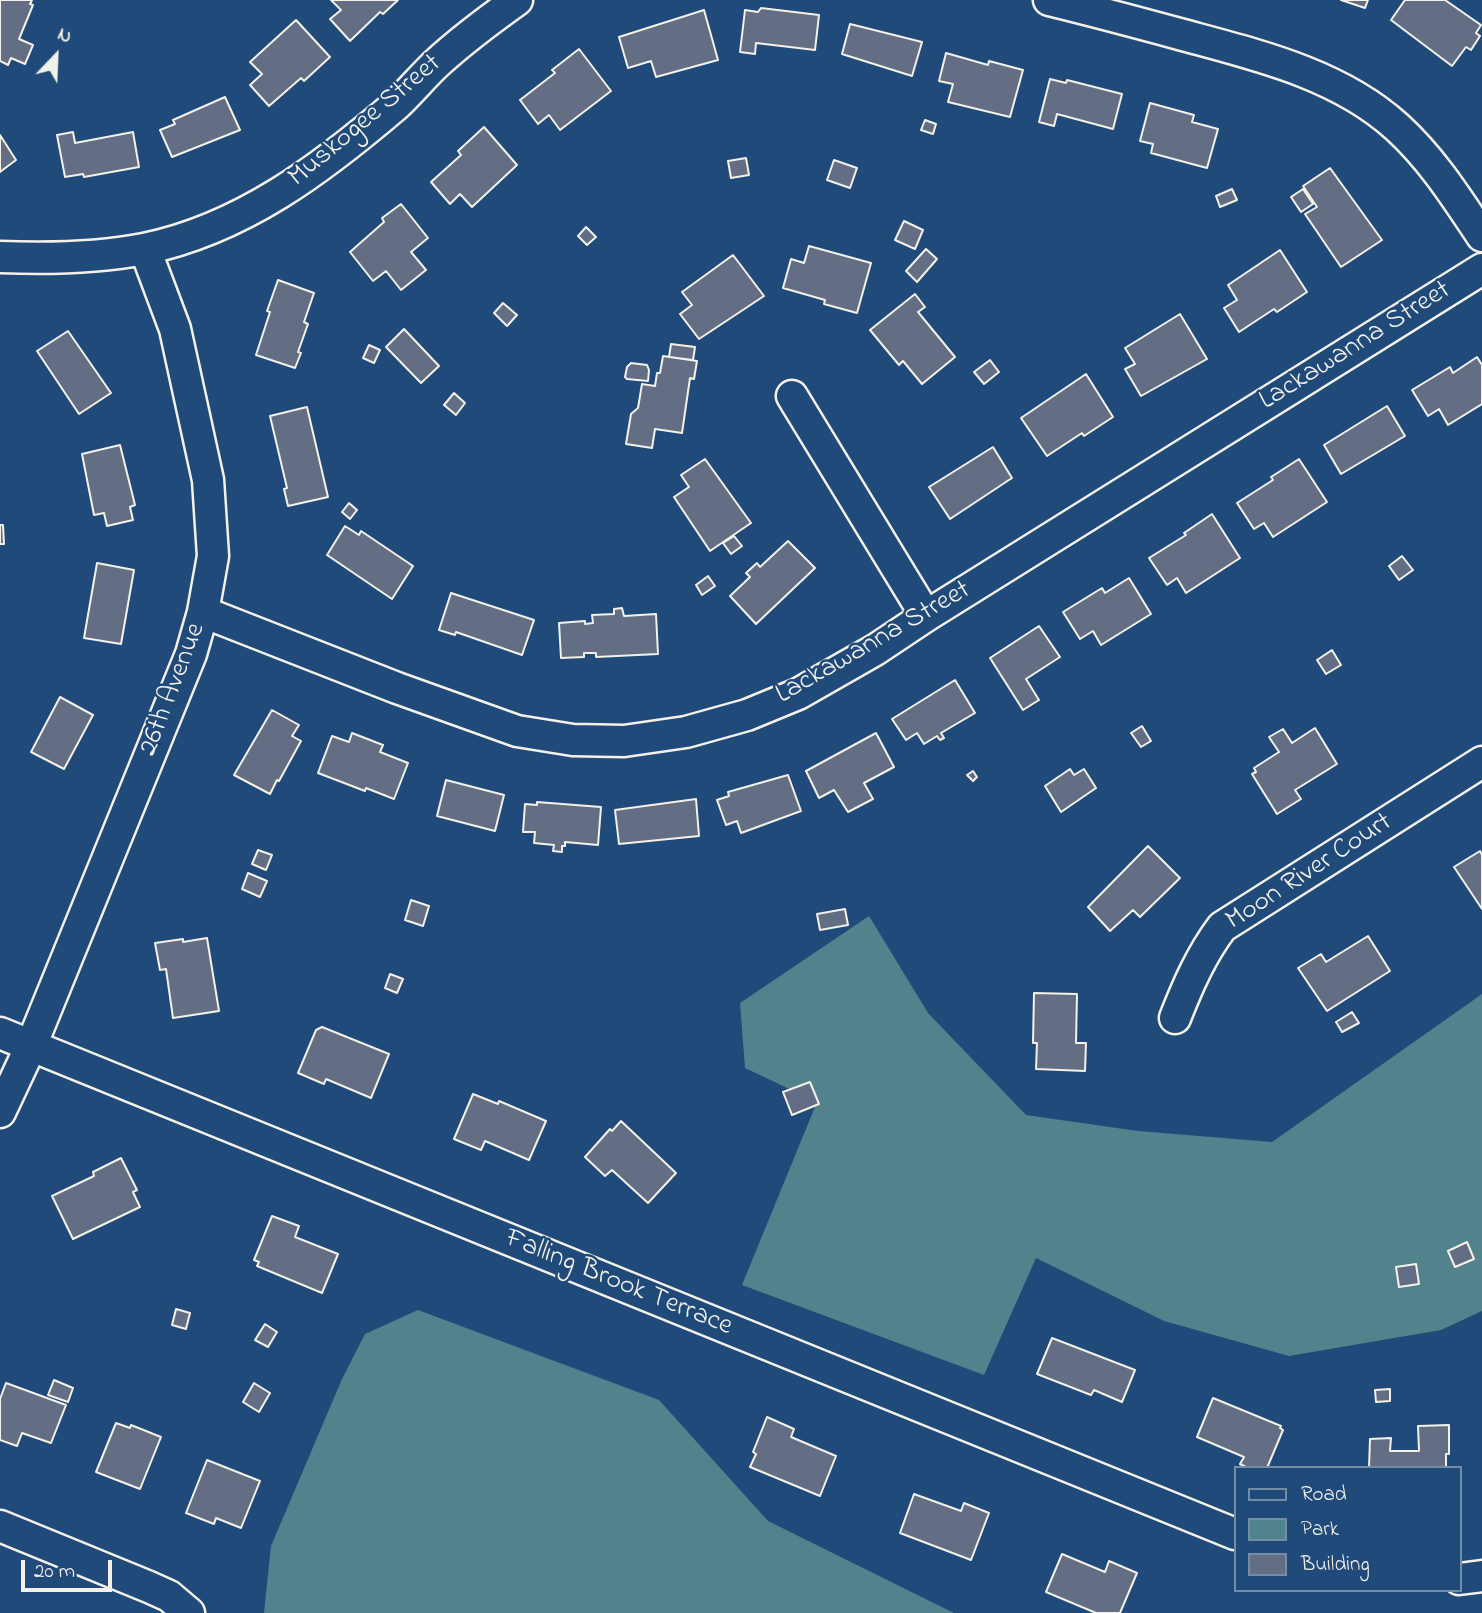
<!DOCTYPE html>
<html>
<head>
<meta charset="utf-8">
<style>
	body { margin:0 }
	#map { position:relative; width:1482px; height:1613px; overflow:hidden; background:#1f4a7a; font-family:"Indie Flower",sans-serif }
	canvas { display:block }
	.legend { position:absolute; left:1234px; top:1466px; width:228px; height:126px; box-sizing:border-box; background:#1f4a7a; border:2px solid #748da6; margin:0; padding:9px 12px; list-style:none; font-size:21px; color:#f4f1e8 }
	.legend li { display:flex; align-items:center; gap:14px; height:35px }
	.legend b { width:35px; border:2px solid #748da6 }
	.north { position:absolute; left:21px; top:21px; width:70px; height:70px; -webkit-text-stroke:5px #1f4a7a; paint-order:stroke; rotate:23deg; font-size:19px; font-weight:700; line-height:28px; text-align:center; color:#f4f1e8 }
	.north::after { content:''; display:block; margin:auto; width:24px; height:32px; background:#f4f1e8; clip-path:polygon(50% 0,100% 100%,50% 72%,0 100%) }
	.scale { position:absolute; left:21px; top:1560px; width:91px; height:32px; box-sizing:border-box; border:4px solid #f4f1e8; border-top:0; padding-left:9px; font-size:21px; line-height:24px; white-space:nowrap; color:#f4f1e8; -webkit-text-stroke:5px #1f4a7a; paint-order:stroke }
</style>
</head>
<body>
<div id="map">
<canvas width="1482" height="1613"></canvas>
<ul class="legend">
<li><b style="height:9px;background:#1f4a7a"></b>Road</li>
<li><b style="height:19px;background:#52828c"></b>Park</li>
<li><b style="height:19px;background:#636d84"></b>Building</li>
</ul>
<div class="north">N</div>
<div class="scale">20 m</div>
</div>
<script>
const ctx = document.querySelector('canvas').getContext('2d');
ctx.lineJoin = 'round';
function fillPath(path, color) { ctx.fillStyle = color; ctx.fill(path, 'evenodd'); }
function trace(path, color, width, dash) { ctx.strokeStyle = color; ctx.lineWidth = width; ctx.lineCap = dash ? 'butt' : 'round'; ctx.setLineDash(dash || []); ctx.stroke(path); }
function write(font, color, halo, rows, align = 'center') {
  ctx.font = font + ' "Indie Flower",sans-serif'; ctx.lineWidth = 5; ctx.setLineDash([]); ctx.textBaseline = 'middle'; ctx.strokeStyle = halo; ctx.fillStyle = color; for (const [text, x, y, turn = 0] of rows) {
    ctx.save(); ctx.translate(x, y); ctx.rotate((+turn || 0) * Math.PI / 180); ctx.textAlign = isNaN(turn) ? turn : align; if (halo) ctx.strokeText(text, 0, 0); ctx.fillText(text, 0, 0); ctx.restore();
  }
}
fillPath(new Path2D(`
	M869,916L928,1013L1026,1115L1138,1131L1272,1142L1482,994V1311L1441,1330L1289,1356L1164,1321L1036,1258L984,1375L742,1285L817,1102L745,1068L740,1003Z
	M418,1310L659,1400L768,1521L954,1613H264L271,1546L342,1379L365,1334Z`), '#52828c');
const building = new Path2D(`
	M0,0H32L30,4L33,5L19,39L33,45L25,64L11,58L8,65L0,61Z
	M331,0H398L383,14L380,12L350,41L330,19L341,10Z
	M1341,0H1368L1365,8Z
	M1405,0H1445L1481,25L1476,33L1480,36L1471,50L1466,47L1452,66L1391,20Z
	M761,8L819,15L815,50L756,43L755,54L740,52L745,10L758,12Z
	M704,10L718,60L656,77L651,61L628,68L619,37Z
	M296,20L330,57L304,81L301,78L269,106L250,85L262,74L250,62Z
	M850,24L922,42L912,76L842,54Z
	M579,49L611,91L560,130L549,115L538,124L520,100L555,73L552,70Z
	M946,53L988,65L989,61L1023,70L1010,117L948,102L953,84L939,81Z
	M1050,79L1066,83L1067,80L1122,94L1113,129L1057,114L1054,126L1039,122Z
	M225,97L240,130L172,157L160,130L175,124L173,120Z
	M1150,103L1194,115L1192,122L1218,129L1207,168L1151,153L1153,144L1140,141Z
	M925,120L936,124L933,134L921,130Z
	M484,127L517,165L472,207L460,194L450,204L431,182L461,155L458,151Z
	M73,132L75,143L133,132L139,167L84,177L83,174L65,177L57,135Z
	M0,135L16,160L0,172Z
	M746,158L749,175L731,178L728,161Z
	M834,160L857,168L850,188L827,180Z
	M1330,168L1382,240L1341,267L1305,214L1317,207L1303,186Z
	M1232,189L1237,200L1220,207L1216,196Z
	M1303,189L1313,204L1301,212L1291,197Z
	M401,204L428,238L411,252L426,270L401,290L386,271L373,281L350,252L384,222L382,218Z
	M904,221L923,230L915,249L895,240Z
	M586,227L596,237L587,245L578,236Z
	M809,246L871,263L857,313L824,304L825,300L783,288L791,259L804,263Z
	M926,249L937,259L917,282L906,271Z
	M1280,250L1307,292L1277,312L1274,309L1239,332L1224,308L1237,300L1228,285Z
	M733,255L764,296L699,339L680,314L692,305L682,292Z
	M278,280L314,293L304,322L308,324L298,352L301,353L295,368L256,355L270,312L267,311Z
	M915,294L925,307L918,312L955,357L922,384L903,361L899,365L870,330Z
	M503,303L517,315L507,326L494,313Z
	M1180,314L1207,359L1141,396L1125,369L1135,364L1125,348Z
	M404,329L439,366L421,383L386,347Z
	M68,331L111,393L79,414L37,351Z
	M671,344L695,347L693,360L669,357Z
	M369,345L380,350L374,363L363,358Z
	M663,356L697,361L694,379L690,378L682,433L655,429L652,448L626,444L631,414L638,408L642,384L655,386L657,373H660Z
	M1477,357L1482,365V404L1448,425L1439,409L1428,416L1412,390L1450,367L1453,373Z
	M990,360L999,372L984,384L974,372Z
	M631,363L647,365L649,370L648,381L627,379L625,377L627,367Z
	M1086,374L1113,417L1084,436L1082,433L1047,456L1021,418Z
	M454,393L465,403L456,415L444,405Z
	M1387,406L1405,436L1341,474L1324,445Z
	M307,407L328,497L288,506L284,489L287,488L270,416Z
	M120,445L135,505L130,507L133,520L107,526L104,513L94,515L82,454Z
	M993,447L1012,478L950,519L929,487Z
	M705,459L751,523L710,551L674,497L689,487L681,475Z
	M1299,459L1327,502L1273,537L1264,523L1254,529L1237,503L1273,480L1271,477Z
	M349,503L357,510L350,519L342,512Z
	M1212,514L1240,558L1186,593L1177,578L1167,585L1149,558L1186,535L1184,533Z
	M0,525H3L4,544H0Z
	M345,526L359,535L361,531L413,566L392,599L327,555Z
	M734,536L742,546L731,554L723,543Z
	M788,541L815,568L756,624L730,596L750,577L746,573L757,563L760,567Z
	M1402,556L1413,570L1399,580L1389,566Z
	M97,563L134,570L121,644L84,638Z
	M708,576L715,586L702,595L696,585Z
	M1129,578L1151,614L1101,645L1093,631L1080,639L1063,612L1102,588L1105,593Z
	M451,593L534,620L522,655L456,632L455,635L439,630Z
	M622,608L624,616L656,614L658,654L596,657V653H584V657L561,658L559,623L585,621V624L593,623L592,615L614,614V609Z
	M1039,626L1060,657L1026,679L1039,700L1023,710L990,658Z
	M1332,650L1341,665L1326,674L1317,660Z
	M955,680L975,713L941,733L944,738L940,740L937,736L924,744L917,733L906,740L892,719Z
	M60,697L93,715L64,769L31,752Z
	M272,710L299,725L292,736L301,741L279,781L277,780L270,794L234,775Z
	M1142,726L1151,741L1141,747L1131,733Z
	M1315,728L1337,764L1295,790L1301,799L1277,814L1252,774L1256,772L1254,768L1279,752L1269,737L1283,729L1292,743Z
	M352,733L383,745L380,752L408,763L394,799L366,788L365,791L318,773L332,736L349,742Z
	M876,733L894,767L864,783L873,799L848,812L834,790L819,798L806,771Z
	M1070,769L1074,775L1084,769L1096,788L1061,812L1045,786Z
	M973,771L977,777L973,781L967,775Z
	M788,775L801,811L741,833L737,821L726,825L717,800L729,796L728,792Z
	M446,780L504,795L495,831L437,816Z
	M696,799L699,836L619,844L615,810Z
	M537,802L601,807L598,845L565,842V846H562V852L553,851L554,845L534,843L535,832H523L525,804L537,805Z
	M1148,846L1180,878L1140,917L1133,910L1110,931L1088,907Z
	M258,850L272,855L266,870L252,864Z
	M1480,851L1482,855V909L1454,867Z
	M248,873L267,881L260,897L242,889Z
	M411,900L429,906L423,926L405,920Z
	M845,909L848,925L820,930L817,914Z
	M1368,936L1390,971L1327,1011L1298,968L1321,954L1326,962Z
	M207,938L219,1011L173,1018L166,969L160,970L155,943L183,939V942Z
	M390,974L403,979L397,993L385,988Z
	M1034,993L1077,994L1076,1043H1086L1085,1071L1036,1069L1037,1043H1033Z
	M1352,1012L1359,1023L1342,1032L1336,1022Z
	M322,1027L389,1054L371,1098L326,1079L324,1084L298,1073L316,1030Z
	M810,1082L819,1104L792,1115L783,1092Z
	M473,1094L498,1104L499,1101L546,1121L529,1160L485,1141L481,1150L454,1139Z
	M621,1121L676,1173L648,1203L612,1170L605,1176L585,1157L610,1129L612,1131Z
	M121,1158L137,1190L133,1192L140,1207L73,1239L52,1196L94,1176L93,1172Z
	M272,1216L299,1226L295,1237L338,1254L322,1293L257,1266L259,1262L254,1260Z
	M1467,1242L1474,1259L1455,1267L1448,1251Z
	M1416,1264L1419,1284L1399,1287L1396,1267Z
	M176,1309L190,1313L186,1329L172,1325Z
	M265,1324L277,1332L268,1347L255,1340Z
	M1052,1338L1135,1370L1122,1402L1094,1390L1091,1395L1037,1374Z
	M54,1380L73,1388L68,1402L48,1395Z
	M6,1383L66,1405L51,1443L22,1433L17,1446L0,1440V1399Z
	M254,1383L270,1393L259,1412L243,1402Z
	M1390,1389V1401L1376,1402L1375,1390Z
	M1213,1398L1281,1426L1280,1428L1283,1430L1267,1468H1248L1240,1464L1244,1457L1197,1437Z
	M767,1417L794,1429L791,1437L836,1456L820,1496L750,1467L756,1454L753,1452Z
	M116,1423L130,1428L131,1425L161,1437L140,1489L96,1472Z
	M1449,1425V1454H1446V1468H1369L1370,1439L1391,1438L1390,1451H1419L1418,1426Z
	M207,1460L260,1481L241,1528L216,1518L214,1524L186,1513Z
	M914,1494L961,1511L964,1503L989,1513L971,1560L900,1533Z
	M1062,1554L1105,1572L1109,1561L1137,1573L1120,1613H1096L1046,1592Z`);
fillPath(building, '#636d84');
trace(building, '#f4f1e8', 2);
const minor = new Path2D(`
	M1049,0C1094,11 1139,23 1183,35C1257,55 1339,74 1397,127C1432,159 1456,197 1482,236
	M0,257C48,259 97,258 144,249C242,229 321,169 396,105C410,92 423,76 437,63C462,40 489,20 517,0
	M792,396L926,616
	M203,612L397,688L517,731L573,740L624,741L686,732L747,715L798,694L875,650L926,616L1482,269
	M1175,1018C1188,985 1201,955 1222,927L1482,762
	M0,1033L1235,1534
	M0,1112L31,1046L191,654L203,612L213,556L208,480L175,329L145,249
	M0,1526L149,1587L169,1596L189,1613
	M1459,1579L1482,1576`);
trace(minor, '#f4f1e8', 35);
trace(minor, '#1f4a7a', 30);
write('28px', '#f4f1e8', '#1f4a7a', [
	["Muskogee Street",366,122,-40],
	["Lackawanna Street",1356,347,-32],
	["Lackawanna Street",874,644,-30],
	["26th Avenue",174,690,-69],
	["Moon River Court",1310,873,-33],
	["Falling Brook Terrace",618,1284,22]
]);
</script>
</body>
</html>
